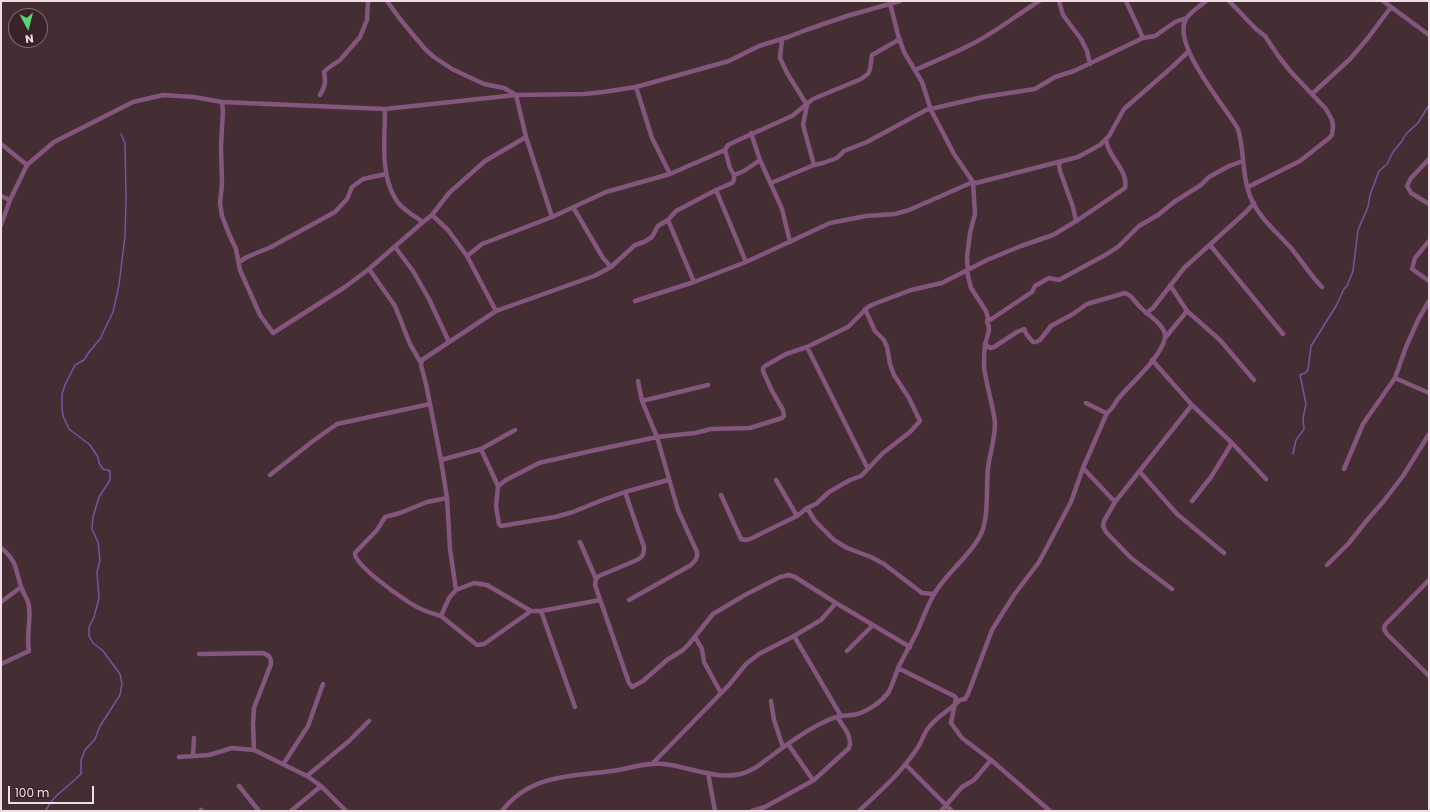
<!DOCTYPE html>
<html>
<head>
<meta charset="utf-8">
<style>
	body { margin:0 }
	#map { position:relative; width:1430px; height:812px; overflow:hidden; background:#442d33; font-family:Poppins,sans-serif }
	canvas { display:block }
	.frame { position:absolute; inset:0; border:2px solid #efdfe3; pointer-events:none }
	.north { position:absolute; left:8px; top:8px; width:40px; height:40px; box-sizing:border-box; background:#392329; border:1px solid #826e73; border-radius:50%; rotate:173deg; font-size:11px; font-weight:700; line-height:16px; text-align:center; color:#efdfe3 }
	.north::after { content:''; display:block; margin:auto; width:14px; height:18px; background:#55d671; clip-path:polygon(50% 0,100% 100%,50% 72%,0 100%) }
	.scale { position:absolute; left:8px; top:786px; width:86px; height:18px; box-sizing:border-box; border:2px solid #efdfe3; border-top:0; padding-left:5px; font-size:12px; line-height:14px; white-space:nowrap; color:#efdfe3; -webkit-text-stroke:3px #392329; paint-order:stroke }
</style>
</head>
<body>
<div id="map">
<canvas width="1430" height="812"></canvas>
<div class="frame"></div>
<div class="north">N</div>
<div class="scale">100 m</div>
</div>
<script>
const ctx = document.querySelector('canvas').getContext('2d');
ctx.lineJoin = 'round';
function trace(path, color, width, dash) { ctx.strokeStyle = color; ctx.lineWidth = width; ctx.lineCap = dash ? 'butt' : 'round'; ctx.setLineDash(dash || []); ctx.stroke(path); }
trace(new Path2D(`
	M1293,454L1296,440L1304,429L1303,418L1306,404L1300,375L1305,373L1308,370L1311,346L1336,306L1344,289L1347,286L1353,271L1358,230L1368,207L1370,195L1379,171L1387,164L1393,152L1402,141L1406,134L1418,123L1429,105
	M45,811L54,798L81,774V760L85,750L95,739L100,726L120,695L122,684L120,674L103,651L93,643L89,636V627L94,617L99,598L97,572L100,560L98,542L92,529L93,517L99,497L110,480V471L103,469L99,463L98,457L90,445L69,429L63,416L62,408V394L65,385L75,365L84,360L89,352L100,339L113,312L119,285L125,236L126,198L125,143L121,134`), '#7854a5', 1.5);
trace(new Path2D(`
	M387,1L400,19L425,49L434,57L452,69L484,84L504,88L516,95L526,137L485,161L449,193L432,215L448,230L467,256L496,311
	M1059,1L1063,15L1081,39L1087,51L1090,64
	M1126,1L1143,38
	M1206,1C1200,6 1190,12 1186,19C1171,45 1226,107 1238,129C1244,149 1242,170 1248,190C1255,215 1275,230 1291,248C1302,261 1310,275 1322,287
	M1229,1L1256,29L1265,36L1279,57L1291,72L1326,109L1332,120L1333,126L1332,135L1328,139L1300,161L1248,187
	M1383,1L1429,35
	M782,39L780,58L787,73L807,105L803,125L814,165L823,163L837,158L844,151L867,142L926,110L983,97L1035,89L1055,77L1074,71L1143,38L1155,36L1175,22L1186,18
	M915,70C935,61 955,53 974,43C997,31 1017,15 1039,1
	M636,87L652,138L670,174
	M1312,94L1350,59L1368,38L1391,7
	M320,95C325,87 326,82 324,72L327,69L340,60L360,37L367,20L368,1
	M222,102L223,112L221,145L222,184L220,203L222,216L229,234L236,249L240,270L260,315L273,333L345,287L369,269
	M385,109C385,137 380,174 395,198C400,208 414,216 423,222L432,215
	M751,133L760,160L782,209L790,242
	M526,137L552,217L606,192L670,174L725,150
	M1,144L27,165
	M1429,159L1411,178L1407,186L1411,193L1429,204
	M1061,161L1059,165L1060,171L1073,207L1076,221
	M734,175L744,171L760,160
	M771,183L814,165
	M716,190L746,262
	M1,196L10,200
	M573,207L603,258L611,267
	M668,220L694,282
	M1,225L10,200L27,165L54,142L133,102L163,95L194,97L222,102L385,109L516,95L584,94L603,92L636,87L729,61L759,46L788,37L806,30L847,16L900,1
	M1429,241L1415,258L1412,269L1429,281
	M1210,245L1283,334
	M395,247L413,271L429,299L449,342
	M467,256L482,244L552,217
	M239,262L247,257L271,247L335,212L347,199L352,187L363,179L386,174
	M635,301L694,282L746,262L830,223L866,216L895,214L909,210L973,182L976,183L1078,157L1100,145L1109,136L1124,109L1171,68L1189,51
	M1187,311L1220,340L1254,380
	M1146,313L1153,308L1184,268L1246,212L1254,203
	M987,322L1032,292L1035,286L1049,278L1059,280L1107,254L1119,246L1139,226L1158,215L1174,202L1201,185L1209,177L1229,166L1243,161
	M1165,338L1187,311L1170,285
	M985,344L990,348L994,347L1017,332L1024,329L1027,335L1033,342H1036L1040,340L1051,326L1073,314L1087,304L1125,293C1133,296 1135,302 1141,308C1148,315 1167,326 1165,338C1161,358 1130,384 1118,399C1114,404 1112,411 1106,413L1086,403
	M807,347L868,469
	M1152,360L1192,405
	M421,363L410,344L395,306L369,269L423,222
	M1395,378L1429,393
	M642,401L708,385
	M481,449L498,486L496,506L499,524L501,526L555,517L573,512L600,501L625,492L668,480
	M441,460L481,449L515,430
	M1083,468L1115,502L1192,405L1232,443L1266,479
	M1344,469L1363,424L1395,378L1406,347L1418,320L1429,301
	M1140,472L1177,514L1224,553
	M270,475L313,441L337,424L430,404
	M776,480L797,516
	M498,486L506,480L539,463L591,451L657,437L695,433L711,429L750,428L782,418L784,416L783,410L772,391L763,371V368L765,366L786,354L807,347L848,327L868,307L874,304L911,290L942,283L987,260L1021,246L1053,235L1078,220L1125,188C1129,170 1107,157 1106,139
	M625,492L644,547C644,554 643,557 637,560L599,576L596,579L595,585L629,683L632,687L643,681L667,660L683,650L689,644L713,614L745,595L780,577L789,575L795,577L836,603L910,647
	M721,495L741,539L745,540L750,539L797,516L807,508L816,504L829,492L850,480L861,476L883,453L910,432L920,421L909,398L894,375L890,364L887,347L884,340L875,331L865,309
	M447,498L441,460L426,384L421,365L422,360L496,311L594,276L611,267L635,245L644,242L652,237L658,226L668,220L676,211L716,190L732,183L734,180V175L730,168L725,150L728,145L734,142L792,116L813,99L861,79L868,74L870,69L872,55L900,39
	M1192,501L1211,477L1232,443
	M1115,502L1104,521L1103,526L1106,532L1131,558L1172,589
	M807,508L815,521L834,540L847,548L871,557L884,564L922,593L934,594
	M580,542L596,579
	M1,548C19,562 15,572 22,589C24,595 29,601 29,607C31,621 26,636 29,651L1,664
	M1327,565L1349,543L1368,519L1383,502L1403,476L1429,434
	M1429,580L1385,625L1384,629L1387,634L1429,676
	M629,600L691,565C695,561 698,558 697,552L678,510L657,437L642,401L638,381
	M1,602L21,587
	M531,611L487,585L474,583L456,590L449,598L441,616L477,645L484,644L531,611H541L600,600
	M541,611L575,707
	M441,616C430,613 419,609 410,603C399,596 354,565 355,553L377,530L385,517L400,513L427,502L447,498L450,549L456,590
	M794,636L841,716
	M695,637L702,649L704,662L721,693
	M847,651L873,625
	M199,654L263,653C269,655 271,657 271,664L254,708L253,724L254,750
	M898,668L954,696L956,698L951,723L962,738L991,760L1050,811
	M771,701L774,720L783,747
	M788,744L813,780
	M193,756L194,738
	M179,757L209,755L232,748L254,750L307,776L321,786L346,811
	M284,763L308,726L323,684
	M653,763L729,685L746,664L759,654L794,636L821,620L836,603
	M905,764L952,811
	M708,773L715,811
	M307,776L349,741L369,721
	M239,786L259,811
	M201,810L202,811
	M291,811L321,786
	M502,811C532,772 576,777 619,770C634,767 649,762 664,764C693,767 725,785 753,769C759,766 764,761 770,757C786,745 803,732 822,723C826,721 832,718 837,717C843,715 851,716 857,714C868,711 881,702 888,693C893,685 895,675 899,666C905,654 912,642 918,630C923,618 927,607 933,596C946,572 970,557 981,534C989,517 986,487 988,468C990,453 995,439 995,423C993,404 986,385 984,366C984,359 984,352 985,346C986,337 992,330 987,322L988,318L986,311L971,288L968,276L967,257L970,233L975,214L973,182L954,154L931,110L922,82L904,52L898,35L890,3
	M752,811L765,807L814,780L849,748C853,737 843,726 837,717
	M859,811C879,792 901,773 916,750C922,743 923,733 930,726C938,716 951,709 960,700L965,699L968,694L992,630L1014,595L1039,562L1071,502L1083,468L1107,413
	M941,811L962,787L974,780L991,760`), '#84557d', 4.5);
</script>
</body>
</html>
